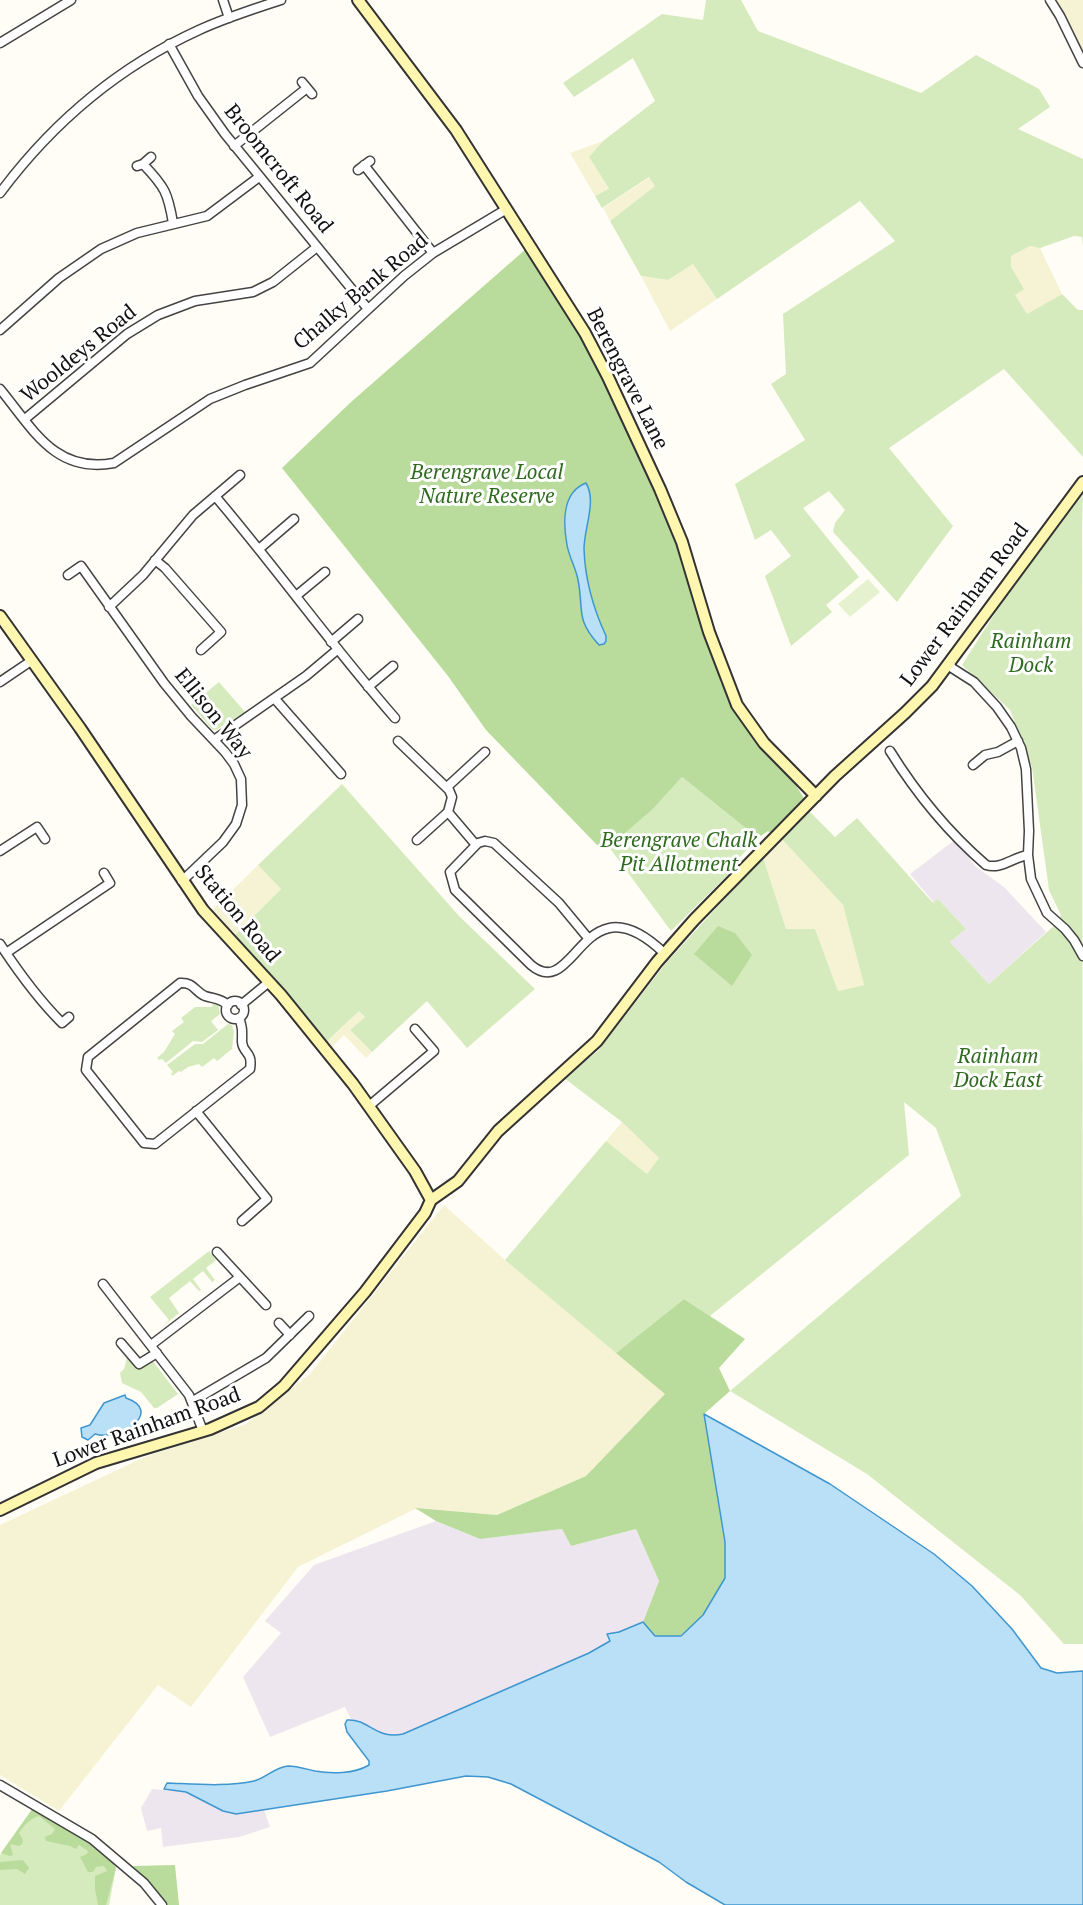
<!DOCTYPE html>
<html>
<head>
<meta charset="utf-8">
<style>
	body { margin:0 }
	canvas { display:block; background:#fffdf5 }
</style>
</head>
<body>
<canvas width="1083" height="1905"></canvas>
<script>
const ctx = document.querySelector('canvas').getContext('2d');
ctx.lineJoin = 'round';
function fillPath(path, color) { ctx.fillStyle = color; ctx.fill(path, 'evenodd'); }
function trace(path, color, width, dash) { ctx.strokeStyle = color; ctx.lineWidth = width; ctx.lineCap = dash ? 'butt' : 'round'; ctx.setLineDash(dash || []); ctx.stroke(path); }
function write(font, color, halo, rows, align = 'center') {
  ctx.font = font + ' "PT Serif",serif'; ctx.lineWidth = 6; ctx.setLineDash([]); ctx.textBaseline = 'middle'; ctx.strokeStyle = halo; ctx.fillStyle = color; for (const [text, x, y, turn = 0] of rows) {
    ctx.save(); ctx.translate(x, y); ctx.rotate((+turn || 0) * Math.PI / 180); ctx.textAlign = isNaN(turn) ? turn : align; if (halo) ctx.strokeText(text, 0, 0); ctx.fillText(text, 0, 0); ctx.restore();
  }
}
fillPath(new Path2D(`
	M956,839L975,866L1004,887L1046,932L989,984L950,942L966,929L938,899L934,903L910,874Z
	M436,1521L480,1539L562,1529L571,1546L636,1529L659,1581L643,1622L619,1632L607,1634L610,1641L589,1653L403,1734L394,1736L378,1732L351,1719L345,1707L270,1737L243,1677L281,1633L265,1621L314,1565Z
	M152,1789L186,1792L229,1813L264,1810L270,1827L239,1837L163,1847L161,1828L147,1831L141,1808Z`), '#eee6ef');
fillPath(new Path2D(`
	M1050,0H1083V57Z
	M603,141L589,157L609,190L595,196L570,153Z
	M650,177L655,186L610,221L603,208Z
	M1030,246L1040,248L1062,294L1027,314L1014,295L1011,267V256Z
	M693,264L717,299L670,331L641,276L668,280Z
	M780,837L843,905L864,985L838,991L815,929H786L763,857Z
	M258,865L281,889L234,936L211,911Z
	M359,1011L365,1017L350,1030L372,1052L366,1058L344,1035L330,1049L324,1044Z
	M622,1122L659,1158L647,1174L606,1141Z
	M444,1205L505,1260L666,1394L586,1476L497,1515L415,1509L298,1567L191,1707L158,1685L59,1811L0,1775V1525L145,1457L246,1424L310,1374Z`), '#f6f3d4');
fillPath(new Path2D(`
	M706,0H741L758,31L921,93L976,55L1039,89L1050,107L1018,129L1083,159V246L1082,237L1074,236L1040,248L1030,246L1011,256V267L1024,289L1015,295L1027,314L1062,294L1078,310H1083V457L1004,369L889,448L953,526L897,602L833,532L835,523L845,510L829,491L803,508L859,577L826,605L832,612L791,646L765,576L791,556L771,530L755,540L735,484L805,440L771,384L786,374L783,314L895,241L860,201L717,299L693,264L668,280L641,276L610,221L655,186L649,177L602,208L595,196L609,189L589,157L603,141L655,101L633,58L574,97L563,83L662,14L703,20Z
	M1083,490L1082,527L1083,1644H1064L1020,1595L867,1474L730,1391L961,1196L936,1128L904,1102L909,1155L710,1316L684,1299L616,1353L505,1260L606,1141L647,1174L659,1158L622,1122L564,1078L598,1051L666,963L763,857L786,929H815L838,991L864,985L843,905L780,837L808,810L835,837L857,818L933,903L938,899L966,929L950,942L989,984L1056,924L1061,915L1049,890L1032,767L1010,710L962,665L1011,588Z
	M219,682L245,712L216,730L212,729L191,705Z
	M682,777L758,838L738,859L741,862L671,931L609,847L653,809Z
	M342,784L459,916L535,989L467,1048L427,1001L372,1052L350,1030L365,1017L359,1011L324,1044L234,936L281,889L258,865Z
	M213,1003L218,1004L220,1014L211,1021L218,1030L202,1042L193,1041L166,1063L162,1059L159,1060L157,1058L164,1052L175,1034L172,1031L184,1022L181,1018L195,1007H212Z
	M228,1024L232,1025L234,1032L232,1049L217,1061L214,1058L202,1067L199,1064L188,1067L181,1072L179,1071L172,1076L171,1074L173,1072L167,1065L195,1044H203Z
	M209,1251L216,1260L206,1268L215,1280L212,1282L203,1271L193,1279L201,1290L199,1291L190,1281L169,1298L179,1313L162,1327L169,1320L150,1297Z
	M127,1357L138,1367H143L152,1360L178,1394L157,1408H154L141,1392L122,1383L120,1373L124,1369Z
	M33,1808L114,1863L116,1868L109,1905H0V1855Z`), '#d5ebbd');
fillPath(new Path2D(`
	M526,249L592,353L604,383L666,511L693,589L721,683L742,721L765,754L787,772L804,798L770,833L768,831L758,838L682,777L653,809L609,847L597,845L486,730L448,676L282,468L351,402Z
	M718,926L735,933L752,955L732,986L694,954Z
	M684,1299L745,1339L719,1368L730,1391L704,1414L725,1543V1578L703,1615L680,1636H655L643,1622L659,1581L636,1529L571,1546L562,1529L480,1539L436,1521L415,1508L497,1515L586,1476L665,1394L616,1353Z
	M33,1808L90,1842L114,1863L116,1868L106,1905H98L95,1889V1876L107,1871L104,1866L96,1867L93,1872H88L80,1857L87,1854L88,1851L79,1845L76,1849L70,1846L46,1841L45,1837L52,1834L55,1829L39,1816C31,1818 23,1826 19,1833L23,1840L22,1844L19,1846L10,1844L13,1855L10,1856L1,1853Z
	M23,1860L29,1868L25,1874L17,1869L0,1870V1862Z
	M175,1865L179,1905H167L133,1866Z`), '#b9dc9c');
fillPath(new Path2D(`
	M868,579L880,592L850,617L838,604Z`), '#e6f2cf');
const water = new Path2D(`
	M586,483C597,501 584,528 584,549C585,579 593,608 606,636V641L604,644L599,645C575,619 584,610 578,580C576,568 569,557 567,545C563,523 562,492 586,483Z
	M125,1395L126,1398C164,1411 121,1442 95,1434L88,1440L82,1437L81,1428L90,1425L104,1403Z
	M704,1414L830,1484L934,1554L972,1586L1012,1629L1041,1668L1057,1673L1083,1671V1905H725L686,1882L659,1862L511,1784L488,1777L466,1776L387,1791L236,1814L223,1811L186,1792L164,1789L167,1783C194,1784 228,1787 254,1781C266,1778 275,1767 288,1766C297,1766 306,1769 315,1771C331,1774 354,1774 369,1765V1761L347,1732L345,1724L347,1720C368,1718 376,1740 403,1734L589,1653L610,1641L607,1634L619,1632L643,1622L655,1636H681L703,1615L725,1578V1542Z`);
fillPath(water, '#b9e0f7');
trace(water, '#3f96cf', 1.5);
const street = new Path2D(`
	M223,0L229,18
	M1050,0L1060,16L1083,63
	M0,43L71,0
	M169,44L198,96L225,134L368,309
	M302,82L312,94
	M234,146L307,88
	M143,164C165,187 168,193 173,223
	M364,165L433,253
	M137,166L143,164L151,157
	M358,170L370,161
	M0,193C53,122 118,67 199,30C225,18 253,9 281,0
	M0,330L59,278L101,249L137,233L207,216L259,177
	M0,389C33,429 55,474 114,463L210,399L245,385L310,363L404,276L433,253L505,210
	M25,419L127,334L158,315L195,301L253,292L273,282L317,247
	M215,496C277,569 332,646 395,718
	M259,549L294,519
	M155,560L165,568L221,632L201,650
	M68,575L81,566L164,683L191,716L225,752L234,764L241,779L242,805L236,824L223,842L182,881
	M296,596L325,572
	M109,607L143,575L193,515L240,475
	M331,642L358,619
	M949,663L952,668L974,682L997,707L1011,727L1021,748L1026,769L1029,831L1028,855L1031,879L1047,913L1065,929L1074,940L1083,956
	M0,682L31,661
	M368,687L393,666
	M275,699L341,774
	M214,740L306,676L337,650
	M398,741L449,790L452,797L448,812L476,845
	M890,751C916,793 949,833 986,865C1001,870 1013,857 1028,855
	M973,765L985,755L998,752L1018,741
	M447,787L485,752
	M417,840L448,812
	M0,851L37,827L45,839
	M588,938L559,903L494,843L485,841L478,843L450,872L455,890L531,965C576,1003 582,875 664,953
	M0,944C19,973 38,999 62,1023L69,1017
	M6,953L110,883L104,873
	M226 1010a9 9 0 1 1 18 0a9 9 0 1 1-18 0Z
	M228,1005C220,998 214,999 205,996C195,992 194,982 180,983L88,1057L86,1070L144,1143L155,1144L250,1069C253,1051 243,1054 242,1042C242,1032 243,1028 239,1018
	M241,1005L269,982
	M369,1106L434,1051L415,1029
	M196,1111L267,1199L242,1221
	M217,1252L266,1305
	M103,1284L189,1395L203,1431
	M279,1323L290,1335
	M121,1343L139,1364L157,1353
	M151,1345L240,1277
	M193,1401L266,1358L309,1316
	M0,1785L92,1839L144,1883L162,1905`);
const secondary = new Path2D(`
	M358,0L456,130L585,333L608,377L660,489L682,542L709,632L737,705L764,743L816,796
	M0,616L80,728L203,910L281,995L353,1084L415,1171L431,1200
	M431,1200L458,1181L498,1131L597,1041L657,962L694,920L835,776L905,713L932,686L1083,482
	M0,1510L96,1463L210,1429L259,1407L284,1386L365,1292L425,1213L431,1200`);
trace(street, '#444', 11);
trace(secondary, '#333', 14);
trace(street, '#fff', 8);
trace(secondary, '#fff6b0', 10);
write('21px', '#111', '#fff', [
	["Broomcroft Road",278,169,51],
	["Chalky Bank Road",361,292,-40],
	["Wooldeys Road",79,354,-39],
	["Berengrave Lane",627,379,63],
	["Lower Rainham Road",965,605,-53],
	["Ellison Way",213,714,51],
	["Station Road",237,914,50],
	["Lower Rainham Road",147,1428,-20]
]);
write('italic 21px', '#2f6b1f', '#fff', [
	["Berengrave Local",487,473],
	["Nature Reserve",487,497],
	["Rainham",1031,642],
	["Dock",1031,666],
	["Berengrave Chalk",679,841],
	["Pit Allotment",679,865],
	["Rainham",998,1057],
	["Dock East",998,1081]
]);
</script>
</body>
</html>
